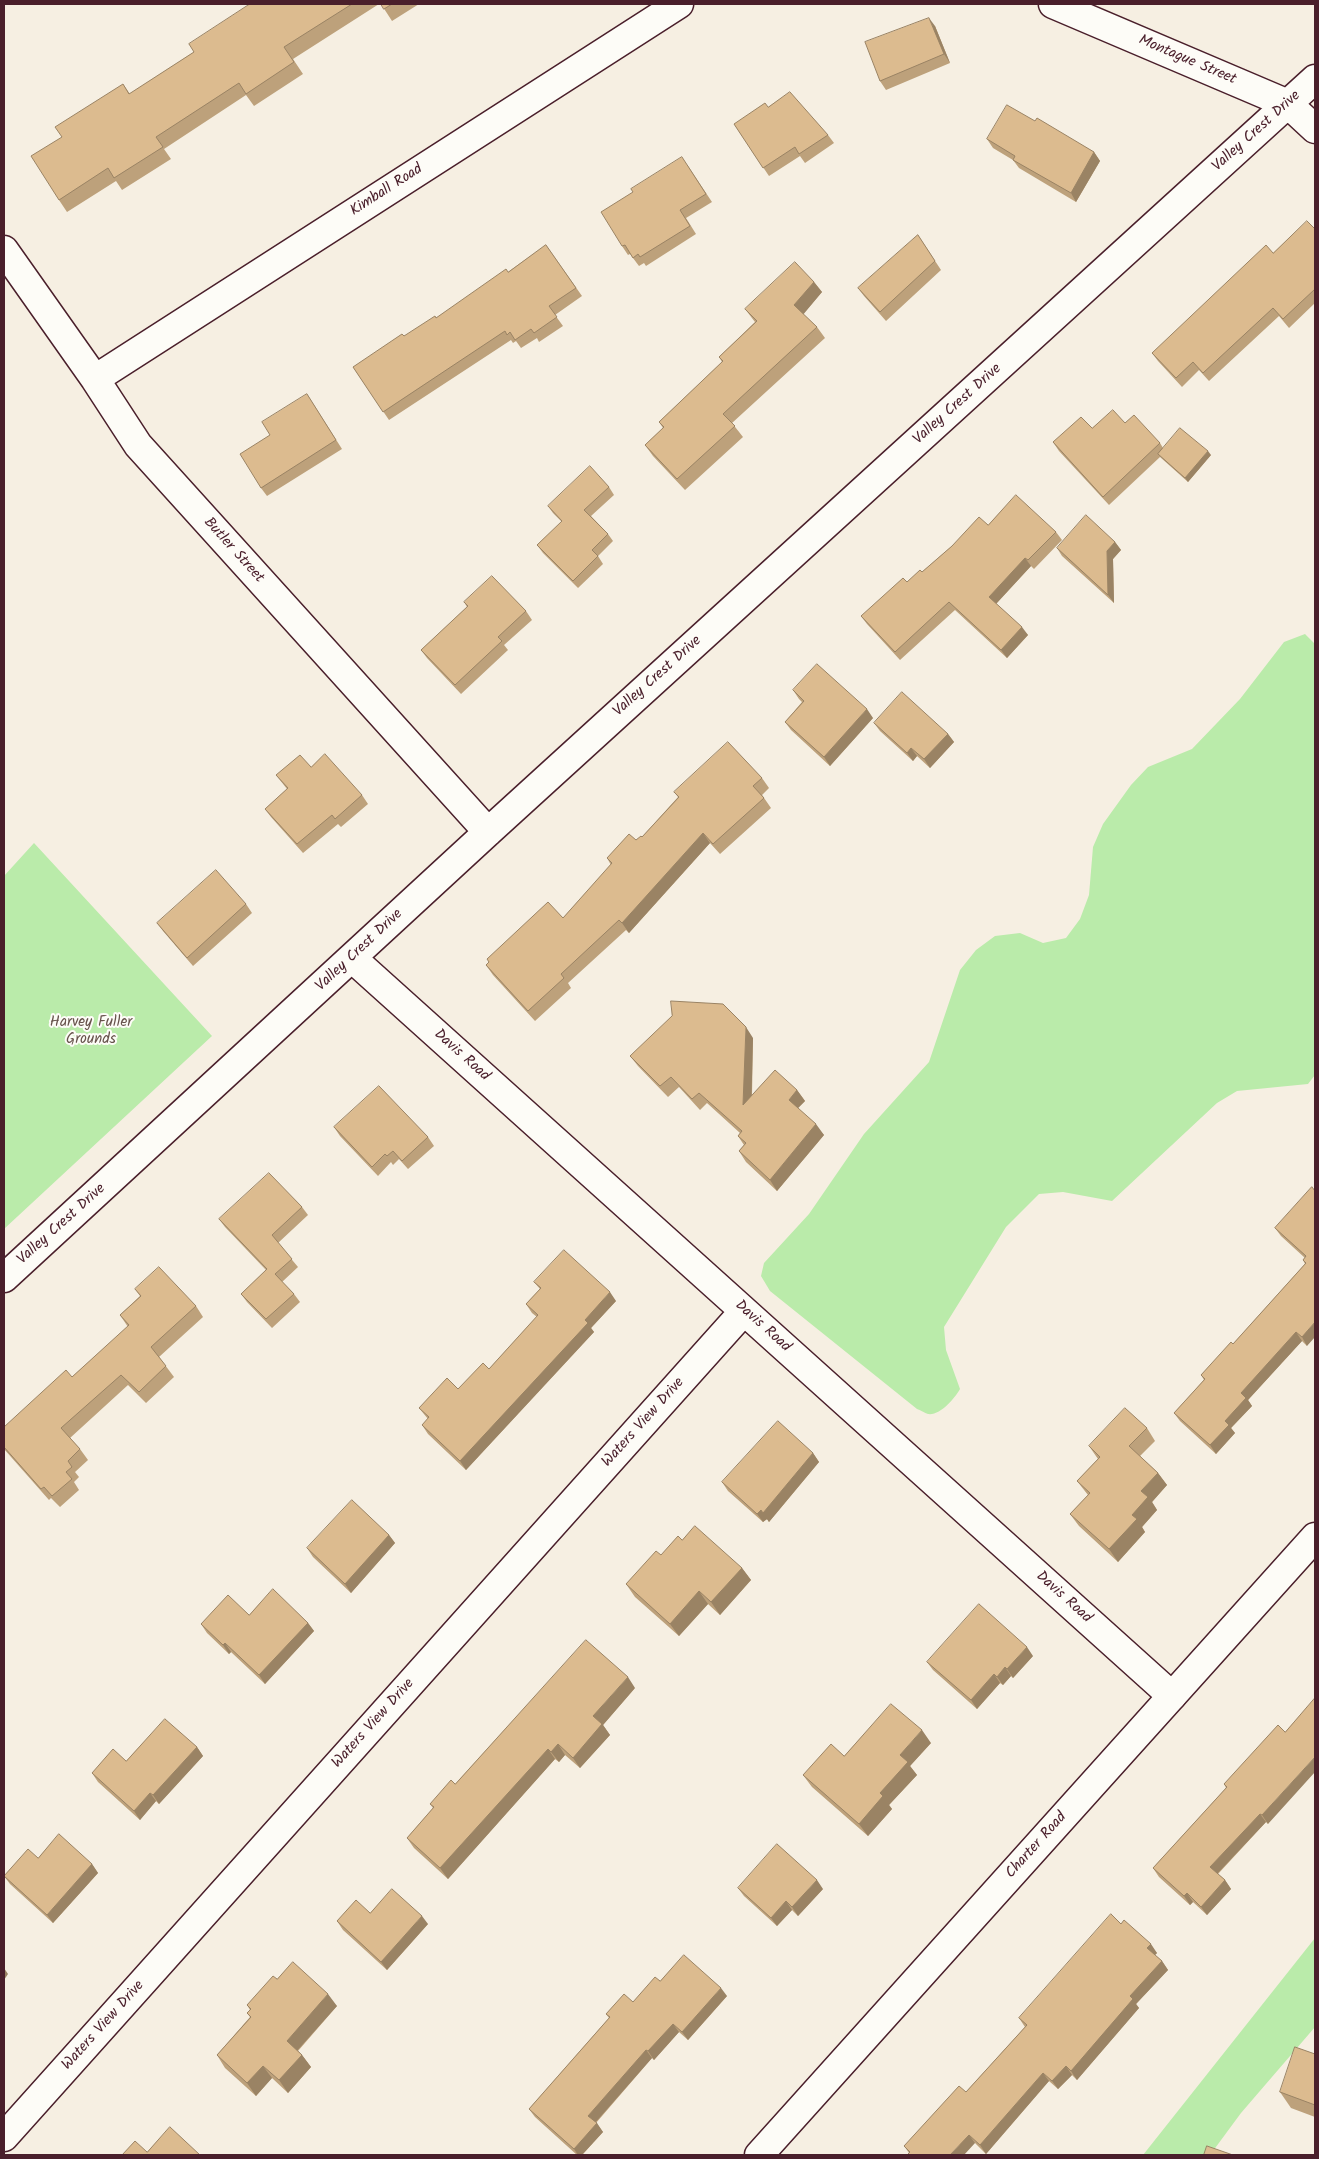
<!DOCTYPE html>
<html>
<head>
<meta charset="utf-8">
<style>
	body { margin:0 }
	#map { position:relative; width:1319px; height:2159px; overflow:hidden; background:#f6efe2; font-family:Kalam,sans-serif }
	canvas { display:block }
	.frame { position:absolute; inset:0; border:5px solid #4a1f2b; pointer-events:none }
</style>
</head>
<body>
<div id="map">
<canvas width="1319" height="2159"></canvas>
<div class="frame"></div>
</div>
<script>
const ctx = document.querySelector('canvas').getContext('2d');
ctx.lineJoin = 'round';
function fillPath(path, color) { ctx.fillStyle = color; ctx.fill(path, 'evenodd'); }
function trace(path, color, width, dash) { ctx.strokeStyle = color; ctx.lineWidth = width; ctx.lineCap = dash ? 'butt' : 'round'; ctx.setLineDash(dash || []); ctx.stroke(path); }
function write(font, color, halo, rows, align = 'center') {
  ctx.font = font + ' Kalam,sans-serif'; ctx.lineWidth = 4; ctx.setLineDash([]); ctx.textBaseline = 'middle'; ctx.strokeStyle = halo; ctx.fillStyle = color; for (const [text, x, y, turn = 0] of rows) {
    ctx.save(); ctx.translate(x, y); ctx.rotate((+turn || 0) * Math.PI / 180); ctx.textAlign = isNaN(turn) ? turn : align; if (halo) ctx.strokeText(text, 0, 0); ctx.fillText(text, 0, 0); ctx.restore();
  }
}
fillPath(new Path2D(`
	M1305,634L1315,644V1075L1308,1084L1237,1091L1217,1103L1112,1201L1063,1192L1039,1194L1006,1227L944,1327L946,1350L960,1389C955,1398 940,1416 928,1414C925,1413 920,1410 917,1409L770,1291L761,1276L764,1263L809,1214L864,1134L929,1062L960,970L976,950L995,936L1020,933L1043,943L1066,938L1080,919L1089,895L1093,847L1103,824L1131,785L1148,767L1192,749L1240,699L1284,642Z
	M34,843L212,1036L4,1229V876Z
	M1315,1938V2027L1241,2113L1210,2155H1143Z`), '#baebaa');
const minor = new Path2D(`
	M1053,4L1288,104L1315,129
	M4,250L95,379L138,445L488,832
	M95,379L679,4
	M353,959L1172,1696
	M4,1278L488,832L1315,79
	M4,2137L744,1311`);
const tertiary = new Path2D(`
	M759,2155L1315,1537`);
trace(minor, '#4a1f2b', 31);
trace(tertiary, '#4a1f2b', 31);
trace(minor, '#fdfcf7', 28);
trace(tertiary, '#fdfcf7', 28);
fillPath(new Path2D(`
	M250,4H379L293,59L303,74L254,106L246,95L164,149L171,159L122,190L116,181L67,212L59,200L62,137L123,84L130,94L194,52Z
	M381,4H419L392,21Z
	M935,26L950,63L886,90L880,81Z
	M768,107L828,135L834,143L805,163L800,156L769,176L734,124Z
	M1035,121L1094,152L1100,161L1076,202L1019,168L1013,160L993,148L987,139Z
	M688,166L712,202L686,218L696,234L646,266L644,263L639,266L630,254L628,255L622,246Z
	M1315,229V303L1289,328L1279,316L1209,381L1199,370L1182,387L1158,361L1152,353L1273,253Z
	M918,235L941,270L886,321L864,296L858,288Z
	M546,245L582,296L555,315L563,326L539,342L537,338L521,348L516,341L513,343L511,340L389,420L353,367L436,318L508,272Z
	M814,282L822,292L803,314L817,327L825,338L732,423L743,437L685,490L653,456L645,445L663,428L659,422L722,362L719,357L755,322L745,309Z
	M307,394L342,449L267,496L261,488L270,435Z
	M1125,423L1160,443L1163,448L1211,455L1188,482L1160,457L1109,505L1059,451L1053,442L1092,428Z
	M609,487L614,495L591,516L608,534L613,541L598,556L603,564L578,588L543,553L537,545L562,522L553,513L548,506Z
	M988,525L1056,532L1062,540L1034,569L1031,566L996,604L1028,635L1007,658L955,610L900,660L867,624L861,616L907,582L922,572L952,546Z
	M1115,542L1121,550L1113,559L1114,603L1062,556L1057,548Z
	M464,602L526,611L532,620L504,645L508,650L461,694L427,658L421,650L467,607Z
	M793,690L873,718L830,766L791,730L785,722L802,702L799,699Z
	M874,723L948,734L954,742L930,768L917,756L913,761L880,731Z
	M311,767L362,795L368,804L341,827L338,824L303,853L271,817L265,809L287,789L276,775Z
	M762,778L769,788L762,795L771,808L720,854L710,843L629,933L626,930L568,983L571,988L535,1021L493,975L486,965L563,918L611,865L607,858L642,837L678,797L674,792Z
	M246,904L252,913L193,966L163,931L157,923Z
	M753,1038L752,1096L797,1090L805,1101L798,1108L824,1135L777,1191L746,1162L739,1151L744,1145L738,1136L740,1133L707,1103L700,1110L679,1087L668,1097L638,1066L630,1056Z
	M334,1127L428,1137L434,1146L408,1169L399,1159L393,1165L391,1162L378,1176L340,1136Z
	M1312,1187L1307,1346L1302,1341L1248,1400L1252,1406L1231,1428L1235,1433L1216,1454L1180,1421L1174,1413L1204,1380L1201,1375L1233,1344L1305,1264L1303,1260L1305,1258L1281,1236L1275,1228Z
	M302,1207L308,1215L278,1243L298,1267L282,1282L294,1294L300,1302L272,1328L247,1302L241,1294L266,1270L225,1227L219,1219Z
	M534,1282L616,1301L591,1328L594,1332L466,1470L428,1434L422,1425L428,1419L419,1408L458,1389L489,1369L537,1317L532,1313L526,1304L540,1289Z
	M135,1289L196,1306L203,1317L159,1357L174,1377L146,1403L128,1385L70,1438L80,1449L88,1460L75,1472L79,1477L74,1482L79,1490L60,1507L51,1498L49,1500L4,1449V1427L72,1377L128,1327L120,1315L140,1296Z
	M1147,1428L1155,1441L1140,1456L1158,1473L1167,1485L1152,1502L1157,1510L1142,1527L1145,1532L1118,1562L1079,1526L1070,1514L1088,1495L1077,1481L1098,1459L1089,1446Z
	M813,1453L819,1462L769,1522L767,1519L763,1522L728,1491L722,1482Z
	M389,1535L395,1543L351,1593L313,1557L307,1548Z
	M682,1540L742,1568L751,1580L720,1615L708,1604L679,1636L635,1597L626,1584L661,1555Z
	M249,1615L308,1623L314,1631L265,1684L231,1652L229,1654L207,1633L201,1624Z
	M1033,1656L1013,1678L1011,1676L1003,1685L1000,1683L977,1709L933,1670L927,1662Z
	M635,1688L603,1725L610,1735L580,1768L565,1755L559,1762L555,1759L448,1879L414,1848L407,1838L433,1808L430,1804L455,1784Z
	M1285,1732L1268,1824L1266,1822L1218,1874L1225,1880L1231,1889L1207,1915L1193,1902L1190,1905L1159,1877L1153,1868L1226,1788L1224,1784Z
	M931,1743L910,1766L917,1775L889,1805L892,1809L868,1836L812,1787L803,1775L844,1756Z
	M197,1747L203,1756L159,1804L156,1801L140,1820L98,1782L92,1773Z
	M38,1858L92,1864L98,1873L53,1923L10,1884L4,1876Z
	M738,1888L823,1889L798,1916L792,1910L777,1926L744,1896Z
	M370,1913L428,1924L387,1970L343,1930L337,1921Z
	M1121,1924L1157,1953L1155,1955L1162,1961L1168,1970L1136,2004L1139,2008L1077,2080L1072,2075L1058,2089L1049,2081L986,2154L975,2143L909,2153L904,2146L966,2092L1025,2027L1019,2018Z
	M277,1979L337,2006L298,2051L302,2055L311,2067L288,2093L272,2078L256,2096L225,2068L217,2055L250,2017L247,2013L250,2010L247,2005Z
	M660,1981L727,1996L688,2040L679,2032L654,2060L652,2058L596,2123L603,2132L582,2155H577L535,2117L529,2109L609,2018L606,2014L633,2002Z
	M1315,2054V2117L1291,2108L1280,2092Z`), '#bda17b');
fillPath(new Path2D(`
	M929,18L935,26L950,63L944,54Z
	M1094,152L1100,161L1076,202L1071,193Z
	M814,282L822,292L802,316L794,305Z
	M1208,451L1211,455L1188,482L1185,478Z
	M1115,542L1121,550L1113,559L1114,603L1108,595L1107,551Z
	M1025,558L1031,566L995,605L989,597Z
	M1022,627L1028,635L1007,658L1001,650Z
	M867,709L873,718L830,766L824,757Z
	M948,734L954,742L930,768L924,759Z
	M911,748L917,756L913,761L907,753Z
	M703,833L710,843L629,933L622,923Z
	M746,1027L753,1038L751,1116L743,1105Z
	M797,1090L805,1101L796,1110L789,1100Z
	M816,1124L824,1135L777,1191L770,1180Z
	M610,1292L616,1301L591,1328L594,1332L466,1470L460,1461L585,1320Z
	M1315,1322V1337L1307,1346L1302,1337Z
	M1296,1332L1302,1341L1248,1400L1252,1406L1231,1428L1235,1433L1216,1454L1210,1445L1241,1393Z
	M813,1453L819,1462L769,1522L763,1513Z
	M1158,1473L1167,1485L1152,1502L1157,1510L1142,1527L1145,1532L1118,1562L1109,1549L1141,1491Z
	M761,1510L767,1519L763,1522L757,1514Z
	M389,1535L395,1543L351,1593L345,1584Z
	M742,1568L751,1580L720,1615L711,1602Z
	M699,1591L708,1604L679,1636L670,1624Z
	M308,1623L314,1631L265,1684L259,1675Z
	M225,1643L231,1652L229,1654L223,1645Z
	M1027,1647L1033,1656L1013,1678L1007,1669Z
	M1005,1667L1011,1676L1003,1685L997,1677Z
	M994,1674L1000,1683L977,1709L971,1700Z
	M628,1677L635,1688L603,1725L610,1735L580,1768L573,1758L593,1716Z
	M922,1730L931,1743L910,1766L917,1775L889,1805L892,1809L868,1836L859,1824L880,1793L900,1755Z
	M558,1744L565,1755L559,1762L551,1752Z
	M197,1747L203,1756L159,1804L153,1795Z
	M548,1749L555,1759L448,1879L440,1868Z
	M1315,1757V1772L1268,1824L1262,1815Z
	M150,1793L156,1801L140,1820L134,1811Z
	M1260,1814L1266,1822L1216,1875L1210,1867Z
	M92,1864L98,1873L53,1923L47,1915Z
	M817,1880L823,1889L798,1916L792,1907Z
	M1225,1880L1231,1889L1207,1915L1201,1907Z
	M1187,1893L1193,1902L1190,1905L1184,1896Z
	M786,1901L792,1910L777,1926L771,1918Z
	M422,1916L428,1924L387,1970L381,1962Z
	M1151,1944L1157,1953L1153,1957L1147,1948Z
	M1162,1961L1168,1970L1136,2004L1139,2008L1077,2080L1071,2071L1130,1996Z
	M4,1968L8,1974L4,1980Z
	M721,1988L727,1996L688,2040L682,2032Z
	M328,1994L337,2006L295,2053L287,2041Z
	M673,2024L679,2032L654,2060L648,2051Z
	M646,2050L652,2058L594,2124L588,2116Z
	M302,2055L311,2067L288,2093L279,2080Z
	M263,2066L272,2078L256,2096L247,2083Z
	M1066,2066L1072,2075L1058,2089L1052,2081Z
	M1043,2073L1049,2081L986,2154L980,2145Z
	M597,2123L603,2132L582,2155H578L574,2149Z
	M969,2135L975,2143L964,2155H950Z`), '#9a8364');
const building = new Path2D(`
	M250,4H352L284,47L294,62L246,94L239,83L156,137L163,147L114,178L108,168L59,200L31,156L62,137L55,127L123,84L129,94L194,52L189,44Z
	M381,4H392L384,9Z
	M929,18L944,54L880,81L865,42Z
	M790,92L828,135L799,154L795,147L763,168L734,124L765,103L768,107Z
	M1007,105L1035,121L1037,118L1094,152L1071,193L1013,160L1015,156L987,139Z
	M682,157L706,194L680,210L690,226L640,257L638,254L633,258L625,245L622,246L601,212L633,192L631,189Z
	M1307,221L1315,229V289L1283,319L1273,308L1203,373L1193,362L1176,378L1152,353L1266,245L1273,253Z
	M918,235L935,261L880,312L858,288Z
	M546,245L576,288L549,306L557,317L534,333L531,329L515,340L510,332L507,335L505,331L383,412L353,367L402,334L404,336L435,316L436,318L506,269L508,272Z
	M795,262L814,282L794,305L817,327L723,414L735,426L677,479L645,445L664,427L659,422L723,361L719,357L757,321L745,309Z
	M307,394L336,440L261,488L240,454L270,435L262,422Z
	M1113,410L1125,423L1134,415L1160,443L1103,497L1053,442L1081,417L1092,428Z
	M1180,428L1208,451L1185,478L1158,454Z
	M590,466L609,487L584,510L608,534L592,550L598,556L573,581L537,545L562,521L548,506Z
	M1016,495L1056,532L1028,560L1025,558L989,597L1022,627L1001,650L949,602L895,652L861,616L903,578L907,582L920,570L922,572L952,546L979,517L988,525Z
	M1086,515L1115,542L1107,551L1108,595L1057,548Z
	M492,576L526,611L498,637L502,641L455,685L421,650L468,606L464,602Z
	M817,664L867,709L824,757L785,722L804,701L793,690Z
	M902,692L948,734L924,759L911,748L907,753L874,723Z
	M728,742L762,778L753,786L764,798L713,844L703,833L622,923L619,920L561,974L564,978L528,1011L486,965L489,962L487,959L548,902L563,918L612,863L607,858L629,834L636,840L641,836L642,837L679,797L674,792Z
	M325,754L362,795L335,819L332,815L297,844L265,809L288,788L276,775L300,755L311,767Z
	M216,870L246,904L187,958L157,923Z
	M671,1001L723,1004L746,1027L743,1105L775,1070L797,1090L789,1100L816,1124L770,1180L739,1151L746,1143L738,1136L742,1131L699,1093L692,1099L671,1077L660,1086L630,1056L672,1016Z
	M379,1086L428,1137L402,1161L393,1151L387,1156L385,1154L372,1167L334,1127Z
	M269,1173L302,1207L272,1235L292,1259L275,1274L294,1294L266,1319L241,1294L267,1269L219,1219Z
	M1312,1187L1315,1191V1322L1302,1337L1296,1332L1241,1393L1246,1398L1225,1421L1229,1425L1210,1445L1174,1413L1205,1379L1201,1375L1231,1342L1233,1344L1306,1263L1303,1260L1306,1256L1275,1228Z
	M564,1250L610,1292L585,1320L588,1323L460,1461L422,1425L429,1417L419,1408L447,1378L458,1389L483,1363L489,1369L538,1315L526,1304L541,1288L534,1282Z
	M159,1267L196,1306L151,1347L166,1366L139,1392L121,1375L61,1428L80,1449L68,1461L72,1467L66,1472L72,1479L52,1496L44,1487L41,1489L4,1447V1427L66,1370L72,1377L129,1325L120,1315L141,1296L135,1289Z
	M1125,1408L1147,1428L1129,1446L1158,1473L1141,1491L1148,1497L1132,1515L1137,1519L1109,1549L1070,1514L1090,1493L1077,1481L1100,1457L1089,1446Z
	M778,1421L813,1453L763,1513L761,1510L757,1514L722,1482Z
	M352,1500L389,1535L345,1584L307,1548Z
	M695,1526L742,1568L711,1602L699,1591L670,1624L626,1584L656,1551L661,1555L678,1536L682,1540Z
	M273,1589L308,1623L259,1675L225,1643L223,1645L201,1624L228,1595L249,1615Z
	M979,1604L1027,1647L1007,1669L1005,1667L997,1677L994,1674L971,1700L927,1662Z
	M586,1640L628,1677L593,1716L602,1724L573,1758L558,1744L551,1752L548,1749L440,1868L407,1838L434,1807L430,1804L451,1780L455,1784Z
	M1315,1698V1757L1262,1815L1260,1814L1210,1867L1225,1880L1201,1907L1187,1893L1184,1896L1153,1868L1227,1787L1224,1784L1278,1725L1285,1732Z
	M891,1704L922,1730L900,1755L908,1762L880,1793L883,1796L859,1824L803,1775L831,1744L844,1756Z
	M165,1719L197,1747L153,1795L150,1793L134,1811L92,1773L113,1749L126,1761Z
	M59,1834L92,1864L47,1915L4,1876L28,1849L38,1858Z
	M777,1844L817,1880L792,1907L786,1901L771,1918L738,1888Z
	M392,1889L422,1916L381,1962L337,1921L356,1900L370,1913Z
	M1111,1914L1121,1924L1124,1920L1151,1944L1147,1948L1162,1961L1130,1996L1133,1999L1071,2071L1066,2066L1052,2081L1043,2073L980,2145L969,2135L950,2155H907L910,2152L904,2146L959,2086L966,2092L1027,2025L1019,2018Z
	M684,1955L721,1988L682,2032L673,2024L648,2051L646,2050L588,2116L597,2123L574,2149L529,2109L610,2017L606,2014L624,1994L633,2002L655,1977L660,1981Z
	M293,1962L328,1994L287,2041L302,2055L279,2080L263,2066L247,2083L217,2055L251,2017L247,2013L251,2009L247,2005L273,1976L277,1979Z
	M1295,2047L1315,2054V2105L1280,2092Z
	M170,2127L200,2155H122L135,2141L147,2152Z
	M1207,2146L1233,2155H1204Z`);
fillPath(building, '#dcbb8f');
trace(building, '#9a8364', 1);
write('15px', '#4a1f2b', '#fdfcf7', [
	["Montague Street",1187,61,23],
	["Valley Crest Drive",1257,132,-42],
	["Kimball Road",387,191,-33],
	["Valley Crest Drive",958,405,-42],
	["Butler Street",233,551,48],
	["Valley Crest Drive",658,677,-42],
	["Valley Crest Drive",360,951,-43],
	["Davis Road",461,1056,42],
	["Valley Crest Drive",62,1225,-42],
	["Davis Road",762,1327,42],
	["Waters View Drive",644,1423,-48],
	["Davis Road",1063,1598,42],
	["Waters View Drive",374,1724,-48],
	["Charter Road",1037,1846,-48],
	["Waters View Drive",104,2026,-48]
]);
write('15px', '#66524b', '#fdfcf7', [
	["Harvey Fuller",91,1023],
	["Grounds",91,1040]
]);
</script>
</body>
</html>
